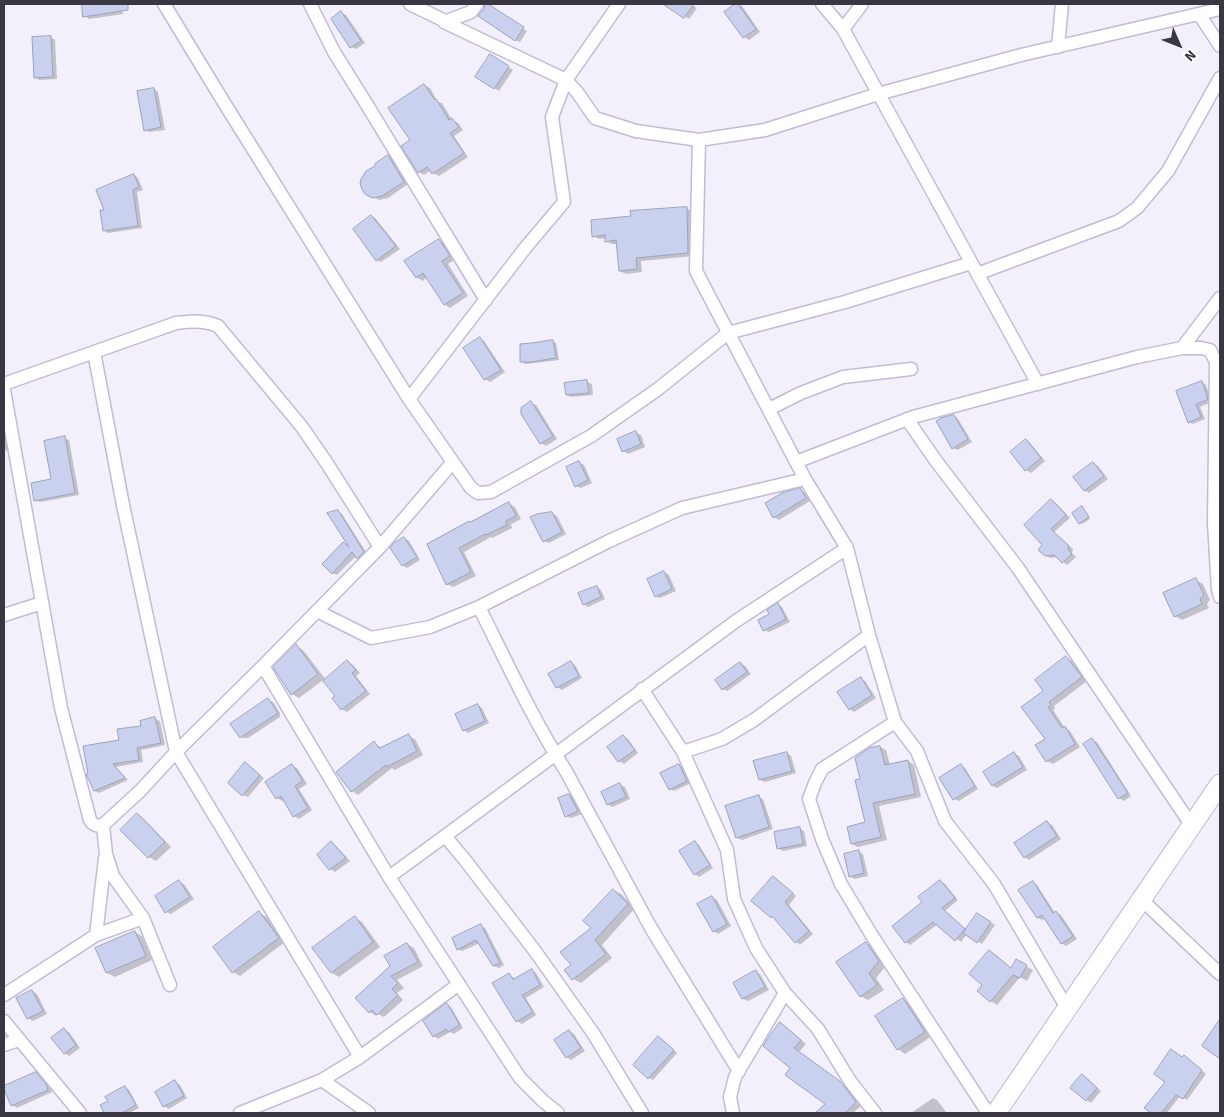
<!DOCTYPE html>
<html>
<head>
<meta charset="utf-8">
<style>
	body { margin:0 }
	#map { position:relative; width:1224px; height:1117px; overflow:hidden; background:#f3f0fb; font-family:"Source Sans 3",sans-serif }
	canvas { display:block }
	.frame { position:absolute; inset:0; border:5px solid #3b3742; pointer-events:none }
	.north { position:absolute; left:1154px; top:20px; width:50px; height:50px; -webkit-text-stroke:4px #fff; paint-order:stroke; rotate:134deg; font-size:14px; font-weight:700; line-height:20px; text-align:center; color:#3b3742 }
	.north::after { content:''; display:block; margin:auto; width:18px; height:22px; background:#3b3742; clip-path:polygon(50% 0,100% 100%,50% 72%,0 100%) }
</style>
</head>
<body>
<div id="map">
<canvas width="1224" height="1117"></canvas>
<div class="frame"></div>
<div class="north">N</div>
</div>
<script>
const ctx = document.querySelector('canvas').getContext('2d');
ctx.lineJoin = 'round';
function fillPath(path, color) { ctx.fillStyle = color; ctx.fill(path, 'evenodd'); }
function trace(path, color, width, dash) { ctx.strokeStyle = color; ctx.lineWidth = width; ctx.lineCap = dash ? 'butt' : 'round'; ctx.setLineDash(dash || []); ctx.stroke(path); }
fillPath(new Path2D(`
	M83,4H121L123,14L89,19L85,16Z
	M666,4H691L697,8L689,19Z
	M737,4L742,6L760,32L749,40L744,37L726,12Z
	M491,7L527,31L520,42L515,40Z
	M341,13L346,15L365,43L356,49L351,47Z
	M51,37L55,40L57,79L39,80L35,77Z
	M491,55L513,70L499,91L477,76Z
	M424,85L430,88L438,102L442,103L452,120L458,123L463,130L454,136L468,157L439,176L433,173L431,170L424,175L419,172L411,141Z
	M154,89L158,92L165,130L150,132L145,130Z
	M388,156L393,159L408,184L388,198L379,200L365,192Z
	M134,175L138,178L143,190L137,192L142,228L108,233L104,230L106,211Z
	M686,208L692,211L694,256L641,261L642,272L626,274L620,271L617,244H612L606,241V238L599,239L594,236L632,217Z
	M372,216L376,219L400,249L381,262L377,260Z
	M439,240L445,244L455,260L448,264L468,296L450,308L444,304L427,277L423,281L416,277Z
	M480,339L484,341L505,372L490,382L485,379L465,349Z
	M553,341L556,343L559,360L535,363L525,364L522,362Z
	M587,382L592,384L593,395L571,397L567,395Z
	M1202,382L1206,385L1212,402L1200,407L1205,419L1193,424L1189,422Z
	M531,403L536,405L557,439L546,446L541,443L522,414Z
	M4,414L12,449L4,451Z
	M953,416L958,419L972,442L958,450L953,448Z
	M636,433L641,435L645,447L628,454L623,451Z
	M64,438L69,440L79,495L40,502L35,500L53,480Z
	M1026,440L1030,443L1045,461L1031,473L1026,470Z
	M579,463L584,465L592,483L581,488L576,486Z
	M1093,463L1098,466L1108,479L1089,493L1084,490Z
	M800,490L805,493L810,501L779,520L774,517Z
	M1051,501L1056,503L1070,518L1054,532L1073,549L1072,553L1076,557L1067,565L1063,562L1058,557L1050,558L1045,555L1044,545Z
	M509,504L515,507L521,519L511,524L512,528L492,538L491,537L464,552L476,576L453,587L447,584L428,545Z
	M1082,508L1090,519L1082,524L1080,523Z
	M338,511L342,514L368,555L362,561L357,558L356,556L337,575L332,573L344,543L350,547Z
	M552,513L557,516L566,534L549,543L544,541Z
	M404,538L409,541L420,560L407,568L402,565Z
	M664,572L669,575L676,591L660,598L656,596Z
	M1196,580L1203,584L1210,600L1207,604L1209,608L1182,620L1175,616Z
	M597,587L601,590L605,599L588,607L584,604Z
	M778,605L782,607L790,622L769,632L764,630Z
	M296,646L303,650L326,680L347,662L352,664L360,673L356,676L370,694L347,712L342,709L334,699L337,696L323,680L299,698L292,694Z
	M1066,658L1072,661L1087,681L1054,706L1055,709L1053,710L1065,728L1070,731L1080,747L1053,764L1047,761L1045,691Z
	M571,663L575,665L582,678L562,690L557,687Z
	M740,663L745,666L751,674L727,691L723,689Z
	M861,679L865,681L876,698L854,712L850,709Z
	M268,700L273,702L280,713V717L248,738H244L239,735Z
	M478,705L482,708L489,723L468,733L464,730Z
	M155,719L160,721L165,745L141,750L143,762L116,767L128,780L99,793L95,791L120,741Z
	M408,736L415,739L423,755L395,770L392,768L358,795L352,791L338,772L374,743L382,748Z
	M623,736L628,739L638,753L624,764L619,761L609,747Z
	M1092,740L1097,742L1131,796L1124,801L1119,798L1085,744Z
	M880,747L886,750L890,765L908,761L914,765L921,797L879,806L887,840L858,847L852,844L866,823L862,780Z
	M787,753L791,756L796,773L765,782L760,780Z
	M1015,754L1019,756L1027,770L997,788L993,786Z
	M679,765L684,768L691,783L674,791L670,789Z
	M961,765L965,768L978,789L959,801L954,799Z
	M292,766L297,768L307,784L299,789L312,810L299,819L294,816L284,799L282,801L277,798Z
	M250,767L264,778L248,797L243,795Z
	M620,785L625,787L630,799L612,807L608,804Z
	M569,795L574,798L582,814L571,818L566,816Z
	M758,797L763,799L773,829L742,840L737,838Z
	M137,815L144,819L171,847L156,861L149,857Z
	M1047,823L1052,825L1061,839L1029,860L1025,857Z
	M800,829L804,831L807,846L783,851L778,848Z
	M331,843L336,846L350,861L335,872L330,869L319,855Z
	M695,843L699,845L713,868L699,877L695,874Z
	M859,852L863,854L868,876L854,879L850,876Z
	M773,877L796,896L789,905L813,934L800,945L796,942L776,919L753,901Z
	M940,881L945,884L958,900L945,911L967,930L977,914L995,925L982,944L967,934L961,942L938,924L910,945L906,942L924,903Z
	M179,882L184,884L194,899L171,914L166,912Z
	M1033,882L1037,885L1055,913L1056,912L1061,915L1077,939L1066,946L1061,943L1045,918L1042,920L1038,918Z
	M613,890L621,894L635,908L602,945L612,958L581,983L573,979L566,970L572,965Z
	M712,897L717,900L731,926L718,934L714,931Z
	M259,913L267,917L285,942L240,976L233,972L214,947Z
	M355,918L362,922L380,947L339,977L332,973L314,948Z
	M481,926L485,928L504,965L499,968L494,966L480,943L462,951L458,949Z
	M134,932L142,936L152,960L115,977L107,973L97,949Z
	M866,943L874,947L886,966L876,978L884,990L868,1000L860,996Z
	M407,944L414,948L423,966L397,980L404,988L397,993L403,1000L384,1017L378,1014L376,1016L370,1012L356,998L391,966Z
	M990,952L996,955L1012,969L1016,961L1033,970L1027,981L1020,977L997,1005L991,1001L984,984Z
	M532,970L536,973L544,987L526,998L536,1015L522,1024L517,1021L494,984L509,974L515,979Z
	M756,972L760,974L769,990L748,1001L743,999L735,983Z
	M32,991L37,994L47,1014L33,1021L28,1018Z
	M903,999L910,1004L932,1036L905,1054L898,1049Z
	M447,1005L451,1007L463,1028L454,1034L450,1032L438,1039L434,1036Z
	M780,1024L786,1027L806,1044L799,1052L847,1087L861,1106L853,1113H819L818,1112L827,1104L791,1068Z
	M64,1030L69,1032L80,1048L69,1056L64,1053Z
	M569,1031L574,1034L585,1051L571,1060L567,1057Z
	M663,1040L677,1053L653,1080L649,1078Z
	M1183,1059H1188L1206,1074L1187,1100L1180,1096L1167,1113H1153L1146,1108Z
	M36,1074L40,1076L50,1088L52,1092L17,1108L12,1105Z
	M1087,1078L1101,1091L1091,1103L1087,1100Z
	M175,1082L180,1085L187,1098L169,1109L164,1106Z
	M125,1087L129,1090L139,1108L129,1113H105L101,1106L109,1102Z
	M933,1098L937,1100L947,1113H911Z`), '#0003');
const building = new Path2D(`
	M82,4H128V10L83,17Z
	M485,4H488L524,27L515,41L478,16L484,9Z
	M663,4H694L684,18Z
	M735,4H738L756,29L743,38L724,12Z
	M341,11L361,41L350,48L331,19Z
	M51,36L53,77L34,78L32,37Z
	M490,54L509,66L494,89L475,77Z
	M424,84L435,100L436,99L449,120L452,118L459,127L450,133L464,153L432,174L427,167L418,173L401,146L410,140L388,108Z
	M154,88L161,127L144,131L137,91Z
	M388,155L404,182L382,196L373,198L368,196L364,193L362,189L360,184L361,179L366,171L375,166V164Z
	M134,174L139,187L133,190L138,226L103,231L100,210H104L96,190Z
	M687,207L688,253L636,258L637,269L619,271L616,240L605,242V235L592,237L591,220L631,216L630,211Z
	M371,215L396,246L376,261L353,229Z
	M439,239L450,256L442,261L463,293L444,305L423,273L416,278L404,261Z
	M480,337L501,370L484,380L463,348Z
	M553,340L556,358L531,362H520V344L532,343Z
	M587,380L589,393L566,395L564,383Z
	M1202,381L1207,396V400L1196,404L1201,417L1188,423L1176,391Z
	M531,401L553,436L540,444L521,414V408Z
	M954,415L968,439L952,449L936,421L941,418Z
	M636,431L641,444L622,452L617,439Z
	M65,436L75,493L34,501L31,483L51,479L44,441Z
	M1026,439L1041,458L1025,471L1010,452Z
	M579,461L588,480L575,487L566,467Z
	M1093,462L1104,476L1084,491L1073,477Z
	M800,488L806,498L773,518L765,503L782,493Z
	M1051,499L1066,515L1051,529L1069,546L1068,549L1072,554L1062,563L1054,555L1045,556L1038,550L1042,545L1024,525Z
	M509,502L516,516L506,521L507,525L486,535L485,534L459,548L471,572L446,585L427,544L469,521L470,522Z
	M1082,506L1089,517L1079,524L1072,513Z
	M338,510L364,552L357,559L352,552L332,574L322,564L343,542L349,547L327,513Z
	M552,512L562,532L543,542L530,517L537,514Z
	M404,537L417,557L402,566L390,548L394,543Z
	M664,571L672,589L655,597L647,579Z
	M1196,578L1204,595L1200,599L1202,604L1174,617L1163,593Z
	M597,586L601,597L583,605L578,593Z
	M778,603L786,619L763,631L758,620L769,614L767,610Z
	M296,644L318,674L291,695L273,667Z
	M1066,656L1082,677L1049,702L1051,705L1048,707L1062,728L1065,726L1075,744L1046,762L1035,745L1045,739L1021,707L1043,691L1035,680Z
	M347,660L356,670L352,673L366,691L341,710L332,698L335,696L323,681Z
	M571,661L579,676L556,688L548,674Z
	M740,662L747,672L722,690L715,680Z
	M861,677L872,695L849,710L837,692Z
	M268,698L278,713L240,738L230,724Z
	M478,704L485,721L463,731L455,714Z
	M155,717L161,743L137,748L139,760L113,764L125,778L94,791L86,774H88L83,746L119,740L117,729L141,726L140,721Z
	M409,734L417,751L387,767L386,765L351,792L336,772L374,741L379,748Z
	M623,735L635,750L618,762L607,747Z
	M1092,738L1128,793L1118,799L1083,744Z
	M880,746L885,765L908,760L915,794L873,803L881,837L851,844L847,827L865,822L855,780L860,779L855,758L869,748Z
	M787,752L792,771L759,780L753,761Z
	M1014,752L1023,767L992,786L983,772Z
	M245,762L260,775L242,796L228,783Z
	M292,764L303,781L295,786L308,808L293,817L281,796L276,799L265,782Z
	M679,764L687,781L669,790L660,773Z
	M961,764L975,786L953,800L939,778Z
	M620,783L626,797L607,805L601,792Z
	M569,794L578,811L565,817L558,798Z
	M759,795L769,827L736,838L725,806Z
	M137,813L165,842L148,858L120,830Z
	M1047,821L1057,836L1024,858L1014,843Z
	M800,827L803,844L777,849L774,832Z
	M331,841L346,858L329,870L317,855Z
	M695,841L710,865L694,875L679,851Z
	M859,850L864,873L849,877L844,854Z
	M773,876L793,893L785,902L809,931L795,943L772,916L771,918L751,901Z
	M179,880L190,897L165,913L155,896Z
	M940,880L955,898L942,908L965,929L955,941L933,922L905,943L892,926L922,902L918,897Z
	M1033,881L1053,913L1056,911L1073,936L1061,944L1042,915L1037,918L1018,890Z
	M613,889L628,904L595,940L606,954L572,980L564,970L571,965L560,952L591,928L583,921Z
	M712,896L727,924L713,932L697,904Z
	M259,911L279,938L232,973L213,947Z
	M977,913L991,922L977,943L963,933Z
	M355,916L373,942L331,973L312,948Z
	M481,924L500,963L493,966L476,940L457,950L452,938Z
	M135,931L146,956L106,973L95,948Z
	M866,942L879,961L869,973L877,985L860,997L836,962Z
	M407,943L418,962L391,976L398,983L392,989L398,995L377,1015L372,1010L369,1013L355,998L390,966L384,956Z
	M989,950L1011,968L1016,959L1027,965L1020,978L1013,975L990,1002L977,991L982,985L969,974Z
	M532,969L540,985L522,995L533,1012L516,1022L492,983L509,973L513,979Z
	M756,970L765,987L742,999L733,983Z
	M32,990L43,1011L27,1019L16,998Z
	M903,998L925,1032L897,1050L875,1016Z
	M447,1003L460,1025L448,1032L446,1029L433,1037L423,1021Z
	M1220,1019V1059L1202,1046Z
	M780,1022L801,1040L794,1048L841,1082L856,1102L845,1113H815L825,1104L785,1075L790,1068L763,1046L770,1035Z
	M64,1028L76,1045L64,1054L51,1038Z
	M569,1030L581,1048L566,1058L554,1040Z
	M658,1036L674,1050L648,1079L633,1065Z
	M1171,1049L1182,1057L1184,1055L1202,1070L1183,1099L1176,1095L1161,1113H1151L1144,1108L1165,1082L1154,1074Z
	M36,1072L46,1084L48,1090L11,1106L4,1089V1086Z
	M1082,1074L1097,1088L1086,1101L1070,1088Z
	M175,1080L184,1096L163,1107L155,1092Z
	M125,1086L136,1105L122,1113H104L100,1105L108,1101L105,1097Z`);
fillPath(building, '#cad1ee');
trace(building, '#9ba2bd', 1);
const street = new Path2D(`
	M164,4L223,101L409,399L471,488L478,493L491,492L591,436L658,389L728,333L845,302L971,263
	M310,4L334,52L364,100L486,300
	M410,4L445,21L444,22L471,12L477,4
	M822,4L843,29L1038,384
	M1199,14L1220,46
	M444,22L566,80L577,92L595,118L636,131L699,140L765,130L878,94L1021,55L1220,9
	M843,29L862,4
	M1058,47L1062,4
	M699,140L696,271L805,479L847,548L869,635L895,722L917,751L945,821L994,884L1067,1008
	M977,274L1119,221L1137,208L1168,171L1220,78
	M1182,348L1220,298
	M94,352L123,505L176,752L360,1057
	M4,384L176,323C191,321 204,320 218,326L302,427L328,465L380,547
	M4,390L61,708L90,820C94,826 97,826 103,825L140,791L176,752L263,666L380,547L452,463
	M409,399L526,247L564,202L552,117L566,80L619,4
	M769,409L801,393L843,377L911,369
	M907,419L936,461L1018,568L1192,826
	M796,462L913,417L1137,357L1182,348H1201L1210,350L1216,362L1214,523L1218,590L1220,597
	M479,607C507,663 533,720 567,773L651,928L739,1071
	M317,611L371,638L430,627L479,607L609,541L682,508L805,479
	M4,615L42,603
	M263,666L389,877L520,1078L543,1101L558,1113
	M642,689L683,752L727,850L734,899L756,948L785,993L818,1029L850,1081L875,1113
	M895,722L822,769L815,783L809,799L822,839L841,884L871,934L988,1113
	M683,752L722,739L754,720L869,635
	M103,825L106,854L113,876L143,918L170,985
	M445,836L736,621L847,548
	M389,877L445,836L465,860L535,951L593,1033L642,1113
	M1142,900L1220,974
	M96,935L105,858
	M4,995L96,935L143,918
	M4,1021L80,1113
	M4,1045L19,1040
	M322,1080L369,1113
	M240,1113L322,1080L360,1057L459,984
	M733,1113L730,1097L735,1077L785,993`);
const secondary = new Path2D(`
	M996,1113L1220,784`);
trace(street, '#c3bad6', 15);
trace(secondary, '#c3bad6', 21);
trace(street, '#fff', 12);
trace(secondary, '#fff', 19);
</script>
</body>
</html>
